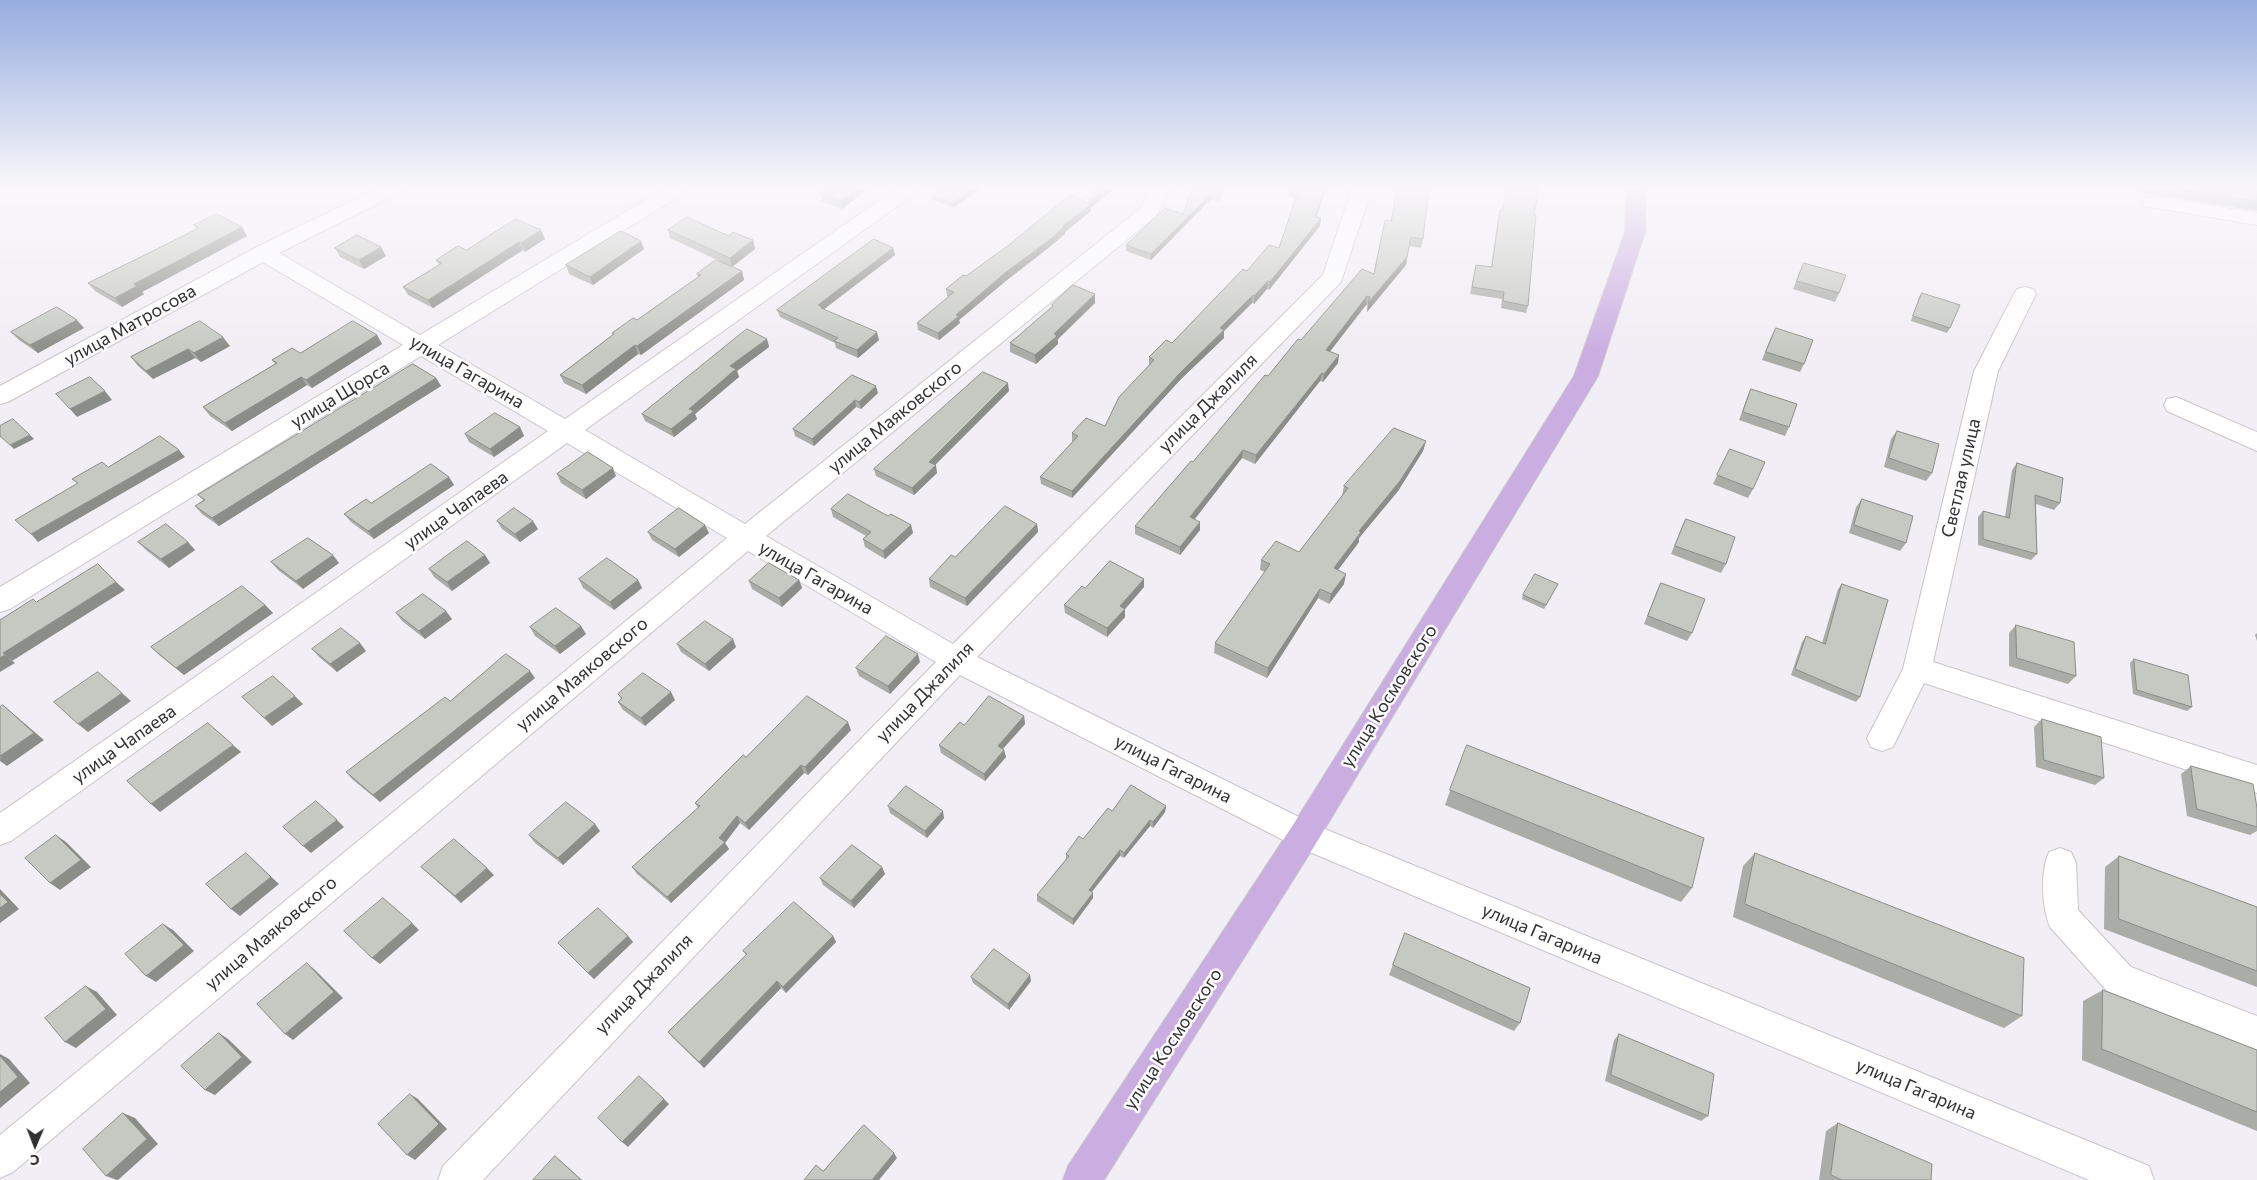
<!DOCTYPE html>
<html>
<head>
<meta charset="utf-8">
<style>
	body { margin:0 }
	#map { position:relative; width:2257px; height:1180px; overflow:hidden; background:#f2eef5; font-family:Commissioner,sans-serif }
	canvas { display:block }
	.north { position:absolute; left:10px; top:1120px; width:50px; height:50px; -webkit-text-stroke:4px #fefdfe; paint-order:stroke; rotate:181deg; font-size:14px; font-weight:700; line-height:20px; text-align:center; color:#313032 }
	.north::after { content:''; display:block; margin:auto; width:18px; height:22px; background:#313032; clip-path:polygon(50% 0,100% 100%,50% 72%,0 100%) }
</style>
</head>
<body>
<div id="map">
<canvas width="2257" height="1180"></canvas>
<div class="north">С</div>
</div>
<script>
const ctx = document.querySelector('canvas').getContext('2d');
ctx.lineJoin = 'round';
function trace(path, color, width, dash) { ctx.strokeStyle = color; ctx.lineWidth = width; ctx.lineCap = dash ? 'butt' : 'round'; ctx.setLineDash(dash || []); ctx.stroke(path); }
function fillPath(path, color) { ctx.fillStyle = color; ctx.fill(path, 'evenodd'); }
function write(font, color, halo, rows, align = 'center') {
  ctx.font = font + ' Commissioner,sans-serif'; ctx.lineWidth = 5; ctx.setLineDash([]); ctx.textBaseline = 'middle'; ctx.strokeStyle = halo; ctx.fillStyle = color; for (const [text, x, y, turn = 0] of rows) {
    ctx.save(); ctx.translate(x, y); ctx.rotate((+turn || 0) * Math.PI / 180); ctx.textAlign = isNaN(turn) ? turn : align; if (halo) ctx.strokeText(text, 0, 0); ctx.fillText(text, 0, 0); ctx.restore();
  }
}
const minor = new Path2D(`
	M379,188H404L401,192L279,253L420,335L665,188H689L686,192L438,345L565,419L897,188H920L917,192L585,430L745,524L1141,208L1150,188H1170L1157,215L766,536L953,644L1323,275L1352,188H1372L1341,282L977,657L1315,825L2149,1166L2154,1180H2089L1293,845L960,675L483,1180H438L443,1166L936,662L748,551L13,1172L0,1178V1135L727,538L567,443L11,841L0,845V813L548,431L421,356L10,609L0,612V587L403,345L263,262L8,402L0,404V386L255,248Z
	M2152,196L2257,213V225L2145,206L2142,202L2145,198Z
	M2025,287L2033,289L2036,294L1998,371L1933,662L2257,765V793L1924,683L1893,747L1882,751L1871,747L1867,738L1903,669L1974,371L2014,294L2017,289Z
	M2176,397L2257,432V451L2167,411L2164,405L2167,399Z
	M2060,848L2071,852L2076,863L2078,910L2131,967L2257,1016V1052L2107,991L2050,927C2042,908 2040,872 2049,852Z`);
const major = new Path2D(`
	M1626,188H1646L1645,232L1598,376L1315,845L1104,1180H1063L1068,1166L1293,825L1574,376L1625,232Z`);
trace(minor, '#c7c4cb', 2);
trace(major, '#cecdce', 2);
fillPath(minor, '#fff');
fillPath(major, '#caade1');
fillPath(new Path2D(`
	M943,188H981L953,208L933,200L932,195Z
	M1096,188H1115L1092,207H1091V211L1065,232V234L1047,249L1007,280L959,320L960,323L939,340L918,330L917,323L949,297L947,296L946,289L1089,203V198Z
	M1192,188H1223L1219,201L1210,200L1151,260L1126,251V245L1183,214Z
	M1289,188H1326L1316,217L1321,218L1320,226L1269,290L1267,289L1254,304L1252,303L1224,331V338L1181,379L1072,498L1041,484L1040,477L1073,441H1072V433L1105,426L1149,365V357L1172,343L1247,271L1279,248L1296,198L1288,197Z
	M2138,188H2257V211L2139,192Z
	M865,191L842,209L822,201L820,193Z
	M1500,210L1534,215L1528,306L1526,313L1501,308L1502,299L1470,294L1476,265L1491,267L1498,217Z
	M1385,220L1423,239L1421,248L1409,246L1406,265L1367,312L1368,306L1366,305L1330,351L1338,363L1323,382L1320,381L1255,464L1242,458L1195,519L1200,530L1180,555L1135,534V526L1193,462L1268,376L1301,340L1374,274Z
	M194,225L247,236L142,292L144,294L122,307L95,291L88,283L197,229Z
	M668,230L729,236L753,240L755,249L732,267L670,238Z
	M545,239L525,252L523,250L433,308L408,295L403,287L439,265L436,260L466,250Z
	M335,248L386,256L364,269L340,257Z
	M893,248L895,255L823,309L879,340L858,358L836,348L835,343L780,317L777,310Z
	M644,249L593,285L569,274L566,265Z
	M1804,263L1839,293L1835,302L1793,289L1800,271Z
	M742,271L744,280L641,355L638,354L586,394L564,383L560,375L613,335L612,333L637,320L698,277L697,274Z
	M1922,293L1950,328L1947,333L1911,321L1919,297Z
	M1095,303L1058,339V344L1036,364L1010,352V343L1052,307V305Z
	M200,321L230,346L201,362L195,358L153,379L138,366L131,357Z
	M84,328L38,353L19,340L11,332Z
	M1776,328L1804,364L1800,372L1762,360L1771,337Z
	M377,335L382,344L312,388L307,385L232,431L210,416L203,407L275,364L272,360Z
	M767,339L769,347L737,371L739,377L695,414L697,419L674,437L645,421L642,414Z
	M852,375L878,393L861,409L856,407L814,446L795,436L793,429Z
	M436,378L441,386L219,526L202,514L195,506L203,500L198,495Z
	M1751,389L1789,427L1785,436L1739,420L1747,398Z
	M1009,391L935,465L937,473L914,495L876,476L874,469Z
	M520,427L524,436L494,457L469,442L465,434Z
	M1897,431L1932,473L1926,481L1884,467L1891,439Z
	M1426,441L1423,451L1398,491L1359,538V542L1338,570L1344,584L1329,604L1318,598L1267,678L1214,653L1215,643L1265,572L1260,570L1261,560L1299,552L1342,496L1344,486Z
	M1730,449L1753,489L1748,498L1713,484Z
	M2017,463L2060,503L2054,510L2036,504L2037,554L2031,560L1978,545V517L1983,511L2005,517L2012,470Z
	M557,474L616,476L586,499L561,483Z
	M449,477L454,485L374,539L351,522L344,514L371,503Z
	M1862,499L1906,543L1900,551L1849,533L1856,507Z
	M831,509L888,516L911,525L913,533L885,559L865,547L863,539L866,536L833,517Z
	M1686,519L1726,564L1721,573L1671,554L1682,527Z
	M497,521L538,529L520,542L502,529Z
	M1037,524L1038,532L967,606L930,587L929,579Z
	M648,532L709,533L679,557L652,540Z
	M138,542L195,550L169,568L146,550Z
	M485,555L490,563L452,591L434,577L429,569Z
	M271,562L339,563L303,589L278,570Z
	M579,579L638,580L642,588L614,610L583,588Z
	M1144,579V587L1125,609V617L1107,637L1065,613L1064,605Z
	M799,580L802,588L782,607L752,589L749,581Z
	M1661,583L1692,633L1687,641L1644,624L1657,591Z
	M1558,584L1544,609L1522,599L1523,595Z
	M1842,584L1860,697L1856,702L1791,675L1802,642L1806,636L1822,643L1838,589Z
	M265,605L273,613L184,675L159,655L151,647Z
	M396,613L452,619L425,639L402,621Z
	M2016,625L2076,676L2068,684L2009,666V633Z
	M530,627L586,634L560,654L535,636Z
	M2257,633V641L2255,635Z
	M677,644L736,647L709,671L681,652Z
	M312,649L366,651L337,672L319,657Z
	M2134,659L2192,707L2187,711L2133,694L2130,663Z
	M920,662L890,694L859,676L856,668Z
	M535,678L380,802L353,780L346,772Z
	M618,694L675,700L645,726L623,710L618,702L621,699Z
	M1024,716L1025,724L1003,749L1004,750L1006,757L985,781L941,753L939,745L964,725Z
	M2042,719L2104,778L2095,785L2036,767L2034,727Z
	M851,730L808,775L804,773L749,830L740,823L725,843L729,849L671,903L637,874L632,867L698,808L695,803L746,757Z
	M1461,760L1692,888L1681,902L1445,805Z
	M2191,766L2257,808V831L2250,835L2187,816L2181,774Z
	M888,806L944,818L927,838L890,813Z
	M1166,806L1165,812L1153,828L1150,826L1124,858L1120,856L1092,892L1093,898L1073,925L1037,901V895L1066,859V854L1083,839L1112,811Z
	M600,831L563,865L535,843L529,835Z
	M1755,853L2022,1016L2004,1028L1733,917L1743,866Z
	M2119,856L2257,907V987L2104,929L2105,867Z
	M421,867L494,875L461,903Z
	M882,867L885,874L854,908L823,885L820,878Z
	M1405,933L1520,1023L1514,1031L1389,975Z
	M628,936L633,942L594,979L558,943Z
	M833,936L836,942L786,993L781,988L704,1068L673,1038L668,1032L746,955L743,951Z
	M971,977L1031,981L1009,1010L973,983Z
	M2103,990L2257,1050V1131L2082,1060L2083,1001Z
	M1619,1034L1708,1116L1701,1121L1605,1081L1614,1040Z
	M1838,1123L1931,1180H1819L1826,1131Z`), '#aaada7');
fillPath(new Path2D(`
	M857,188H864L865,191L842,209L840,201Z
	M975,188H981L953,208L952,204Z
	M1107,188H1115L1092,207L1091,200Z
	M1221,188H1223L1219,201V195Z
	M1325,188H1326L1314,225L1315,217Z
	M1211,194L1210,200L1151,260V254Z
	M1091,204V211L1065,232V234L1047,249L1007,280L959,320L960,323L939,340L938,333L956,315L1006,272Z
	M1321,218L1320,226L1269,290L1270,282Z
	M242,227L247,236L142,292L144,294L122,307L115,298L134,284Z
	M541,230L545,239L525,252L521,243Z
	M753,240L755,249L732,267L730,258Z
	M641,241L644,249L593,285L590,277Z
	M519,242L523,250L433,308L428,300Z
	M381,247L386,256L364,269L359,260Z
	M893,248L895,255L823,310L818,305Z
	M1407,257L1406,265L1367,312L1368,303Z
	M742,271L744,280L641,355L637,346Z
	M1268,281L1267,289L1254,304V296Z
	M1095,294V303L1058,339V344L1036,364L1035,355L1054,334Z
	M1253,295L1252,303L1224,331V338L1181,379L1072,498V491L1220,328Z
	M1367,296L1366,305L1325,358L1326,350Z
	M77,320L84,328L38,353L30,345Z
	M877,332L879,340L858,358L857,350Z
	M377,335L382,344L312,388L306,380Z
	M223,337L230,346L201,362L194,353Z
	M767,339L769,347L737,371L739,377L695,414L697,419L674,437L671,429L689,409L730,366Z
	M635,345L638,354L586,394L582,385Z
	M188,349L195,358L153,379L146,371Z
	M1339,355L1338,363L1323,382L1324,374Z
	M1322,373L1320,381L1255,464L1256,455Z
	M301,377L307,385L232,431L225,423Z
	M436,378L441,386L219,526L212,518Z
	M1008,383L1009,391L930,470L929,462Z
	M876,386L878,393L861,409L859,402Z
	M105,391L112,400L77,417L70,409Z
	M855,400L856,407L814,446L812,439Z
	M520,427L524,436L494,457L490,449Z
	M30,435L34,439L14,449L10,445Z
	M1426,441L1423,451L1398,491L1359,538V542L1332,578L1334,568L1359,531Z
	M179,450L185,457L38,542L31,534Z
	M1243,450L1242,458L1190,525V517Z
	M936,465L937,473L914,495L912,488Z
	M613,468L616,476L586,499L582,490Z
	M449,477L454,485L374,539L368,531Z
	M533,521L538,529L520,542L515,534Z
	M1200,522V530L1180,555V547Z
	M1037,524L1038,532L967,606L965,598Z
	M705,525L709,533L679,557L675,549Z
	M911,525L913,533L885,559L883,551Z
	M188,542L195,550L169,568L161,559Z
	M333,555L339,563L303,589L296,581Z
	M485,555L490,563L452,591L447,582Z
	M1346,574L1344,584L1329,604L1331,594Z
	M1144,579V587L1125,609V617L1107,637V628L1120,606Z
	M638,580L642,588L614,610L610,602Z
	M799,580L802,588L782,607L779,598Z
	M116,582L125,590L12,661L3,653Z
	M1320,589L1318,598L1267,678L1268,668Z
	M265,605L273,613L184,675L176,668Z
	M446,611L452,619L425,639L419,631Z
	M581,626L586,634L560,654L555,646Z
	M733,639L736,647L709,671L705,664Z
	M360,643L366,651L337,672L330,664Z
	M918,654L920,662L890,694L888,686Z
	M5,655L15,663L0,672V658Z
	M530,671L535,678L380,802L373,795Z
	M671,692L675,700L645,726L641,718Z
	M122,693L131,701L88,732L78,724Z
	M295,696L303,704L272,726L264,718Z
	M3,705L44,740L7,766L0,761Z
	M1024,716L1025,724L999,753L998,746Z
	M848,722L851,730L808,775L805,767Z
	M233,745L241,752L160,812L151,804Z
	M1004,750L1006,757L985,781L984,774Z
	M801,765L804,773L749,830L745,823Z
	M1166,806L1165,812L1153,828V822Z
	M943,811L944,818L927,838L925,831Z
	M737,816L740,823L725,843L729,849L671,903L667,897L719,838Z
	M337,820L344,827L311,853L303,846Z
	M1150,820V826L1124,858V853Z
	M595,824L600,831L563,865L558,858Z
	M56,835L66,842L91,867L60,890L50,883Z
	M1120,850V856L1089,895V890Z
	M246,853L279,884L240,916L231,909Z
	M882,867L885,874L854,908L851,901Z
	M487,868L494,875L461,903L455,896Z
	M0,889L19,909L0,923Z
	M1093,893V898L1073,925V919Z
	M412,923L419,930L380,964L372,958Z
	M163,924L173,930L194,951L156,982L146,976Z
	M628,936L633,942L594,979L588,973Z
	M833,936L836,942L786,993L783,987Z
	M307,963L315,970L343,998L293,1040L285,1034Z
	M1030,975L1031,981L1009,1010L1008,1004Z
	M777,981L781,988L704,1068L699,1062Z
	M86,986L97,992L117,1015L76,1048L65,1042Z
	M219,1033L228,1039L252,1062L215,1095L205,1090Z
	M0,1054L9,1059L30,1083L0,1108Z
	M410,1094L418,1099L447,1129L415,1160L407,1155Z
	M664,1099L669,1104L628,1147L622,1142Z
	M123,1113L135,1118L158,1144L118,1180H117L106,1176Z
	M894,1153L897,1158L879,1180H872Z
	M555,1156L561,1161L582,1180H581Z`), '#8b8d88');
const building = new Path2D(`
	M826,188H857L840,201L820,193Z
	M943,188H975L952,204L932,195Z
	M1096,188H1107L1091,200L1089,198Z
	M1192,188H1221L1219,195L1211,194L1151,254L1126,245L1165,208L1183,214Z
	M1289,188H1325L1315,217L1321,218L1270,282L1268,281L1254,296L1253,295L1220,328L1224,330L1181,372L1072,491L1040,477L1078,436L1072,433L1086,418L1105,426L1119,397L1154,360L1149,357L1166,340L1172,343L1243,269L1247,271L1269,245L1279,248L1298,191L1289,189Z
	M1397,188H1429L1423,239L1411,237L1407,257L1368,303L1370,297L1367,296L1326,350L1339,355L1324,374L1322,373L1256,455L1243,450L1190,517L1200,522L1180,547L1135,526L1191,461L1193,462L1265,375L1268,376L1298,339L1301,340L1362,269L1374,274L1385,220L1391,221Z
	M1507,188H1539L1534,215H1536L1528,306L1503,301L1504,292L1472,287L1476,265L1492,267L1500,210H1502Z
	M2175,188H2257V201Z
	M1070,195L1091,204L1063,226L1064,227L1047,242L1006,272L956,315L959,316L938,333L917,323L954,292L946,289L963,275L966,276L1009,245Z
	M217,214L242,227L134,284L137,286L115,298L88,283L199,228L194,225Z
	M687,217L729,236L733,232L753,240L730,258L668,230Z
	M516,219L541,230L521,243L519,242L428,300L403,287L442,263L436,260L458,246L466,250Z
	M621,231L641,241L590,277L566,265Z
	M357,235L381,247L359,260L335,248Z
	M874,239L893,248L818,305L822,307L821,308L877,332L857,350L834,341L838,338L777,310Z
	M716,260L742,271L637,346L635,345L582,385L560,375L614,334L612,333L633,318L637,320L701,275L697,274Z
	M1804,263L1846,275L1839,293L1797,281Z
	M1073,285L1095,294L1054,334L1057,336L1035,355L1010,343L1053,306L1052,305Z
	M1922,293L1960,305L1950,328L1913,316Z
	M57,307L77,320L30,345L11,332Z
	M200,321L223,337L194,353L188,349L146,371L131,357Z
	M353,321L377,335L306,380L301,377L225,423L203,407L277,363L272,360L292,348L300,353Z
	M1776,328L1813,340L1804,364L1766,352Z
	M747,329L767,339L730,366L736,369L689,409L694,411L671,429L642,414Z
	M413,364L436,378L212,518L195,506L205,500L198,495Z
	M983,372L1008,383L929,462L936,465L912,488L874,469Z
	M852,375L876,386L859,402L855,400L812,439L793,429Z
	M90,377L105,391L70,409L56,394Z
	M1751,389L1797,404L1789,427L1743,412Z
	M495,413L520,427L490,449L465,434Z
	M13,419L30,435L10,445L0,436V426Z
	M1394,428L1426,441L1400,481L1359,531L1361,532L1334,568L1346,574L1331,594L1320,589L1268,668L1215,643L1270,564L1261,560L1276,541L1299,552L1348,488L1344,486Z
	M1897,431L1939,444L1932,473L1889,458Z
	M160,436L179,450L31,534L15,520L78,483L72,479L102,462L108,467Z
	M1730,449L1765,462L1753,489L1717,475Z
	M588,452L613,468L582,490L557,474Z
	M2017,463L2063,478L2060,503L2035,495L2037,554L1983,539V511L2009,518Z
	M431,464L449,477L368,531L344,514L366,499L371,503Z
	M848,494L888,516L891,514L911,525L883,551L863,539L871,532L831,509Z
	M1862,499L1913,516L1906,543L1854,525Z
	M1005,506L1037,524L965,598L929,579L951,555L955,557Z
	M514,508L533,521L515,534L497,521Z
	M679,508L705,525L675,549L648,532Z
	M1686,519L1735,537L1726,564L1675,546Z
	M166,524L188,542L161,559L138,542Z
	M308,538L333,555L296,581L271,562Z
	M467,541L485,555L447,582L429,569Z
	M607,558L638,580L610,602L579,579Z
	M1110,561L1144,579L1120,606L1125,609L1107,628L1064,605L1082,586L1085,588Z
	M769,563L799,580L779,598L749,581Z
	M98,564L116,582L3,653L5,655L0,658V620L33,599L36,602Z
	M1535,574L1558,584L1546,605L1523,595Z
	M1661,583L1705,599L1692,633L1648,616Z
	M1842,584L1888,600L1860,697L1795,669L1806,636L1825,644Z
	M242,586L265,605L176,668L151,647Z
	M423,594L446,611L419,631L396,613Z
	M556,608L581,626L555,646L530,627Z
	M705,621L733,639L705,664L677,644Z
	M2016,625L2074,642L2076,676L2017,658Z
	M341,628L360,643L330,664L312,649Z
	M886,636L918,654L888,686L856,668Z
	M506,654L530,671L373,795L346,772L445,697L450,701Z
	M2134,659L2188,675L2192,707L2137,690Z
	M98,672L122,693L78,724L54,702Z
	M643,673L671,692L641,718L618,702L622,698L618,694Z
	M273,676L295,696L264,718L242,697Z
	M807,696L848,722L805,767L801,765L745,823L737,816L719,838L725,842L667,897L632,867L700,806L695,803L743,755L746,757Z
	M989,696L1024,716L998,746L1004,750L984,774L939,745L960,722L964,725Z
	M3,705L34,733L0,756V707Z
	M2042,719L2101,737L2104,778L2044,760Z
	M208,723L233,745L151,804L127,781Z
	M1467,745L1704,838L1692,888L1450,790Z
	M2191,766L2253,784L2257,808V827L2197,809Z
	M1131,785L1166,806L1153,822L1150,820L1124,853L1120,850L1089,890L1093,893L1073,919L1037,895L1069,856L1066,854L1079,836L1083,839L1108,808L1112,811Z
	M906,786L943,811L925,831L888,806Z
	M316,801L337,820L303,846L283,827Z
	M566,802L595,824L558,858L529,835Z
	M56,835L81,860L50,883L25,858Z
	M454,839L487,868L455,896L421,867Z
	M852,845L882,867L851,901L820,878Z
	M246,853L271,877L231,909L206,884Z
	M1755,853L2024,958L2022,1016L1745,904Z
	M2119,856L2257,907V971L2119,919Z
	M0,894L8,902L0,908Z
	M383,898L412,923L372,958L344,931Z
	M794,902L833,936L783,987L777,981L699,1062L668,1032L747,954L743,951Z
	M598,908L628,936L588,973L558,943Z
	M163,924L184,945L146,976L125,954Z
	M1405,933L1530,988L1520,1023L1393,965Z
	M994,949L1030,975L1008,1004L971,977Z
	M307,963L334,992L285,1034L257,1004Z
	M86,986L106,1009L65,1042L45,1018Z
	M2103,990L2257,1050V1112L2102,1049Z
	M219,1033L242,1057L205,1090L181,1066Z
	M1619,1034L1714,1074L1708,1116L1611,1075Z
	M0,1056L18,1077L0,1092Z
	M639,1076L664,1099L622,1142L598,1118Z
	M410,1094L439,1124L407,1155L378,1124Z
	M123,1113L147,1139L106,1176L83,1149Z
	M1838,1123L1932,1164L1931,1180H1842L1831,1175Z
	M864,1125L894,1153L872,1180H804L816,1165L823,1171Z
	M555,1156L581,1180H533Z`);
fillPath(building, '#c6c9c2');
trace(building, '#8b8d88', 1);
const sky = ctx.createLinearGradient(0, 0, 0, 353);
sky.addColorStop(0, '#96addf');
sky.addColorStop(0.53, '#f9f7fa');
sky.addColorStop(1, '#f9f7fa00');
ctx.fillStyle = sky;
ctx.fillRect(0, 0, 2257, 353);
write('18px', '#313032', '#fefdfe', [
	["улица Матросова",130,325,-29],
	["улица Гагарина",467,372,30],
	["улица Щорса",340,395,-31],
	["улица Джалиля",1208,403,-45],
	["улица Маяковского",895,417,-39],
	["Светлая улица",1961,478,-77],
	["улица Чапаева",456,510,-35],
	["улица Гагарина",816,578,30],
	["улица Маяковского",582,674,-40],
	["улица Джалиля",925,692,-46],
	["улица Космовского",1389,696,-58],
	["улица Чапаева",124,744,-35],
	["улица Гагарина",1173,769,27],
	["улица Маяковского",271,933,-40],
	["улица Гагарина",1542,934,23],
	["улица Джалиля",644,984,-46],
	["улица Космовского",1173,1039,-57],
	["улица Гагарина",1916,1089,23]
]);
</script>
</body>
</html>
